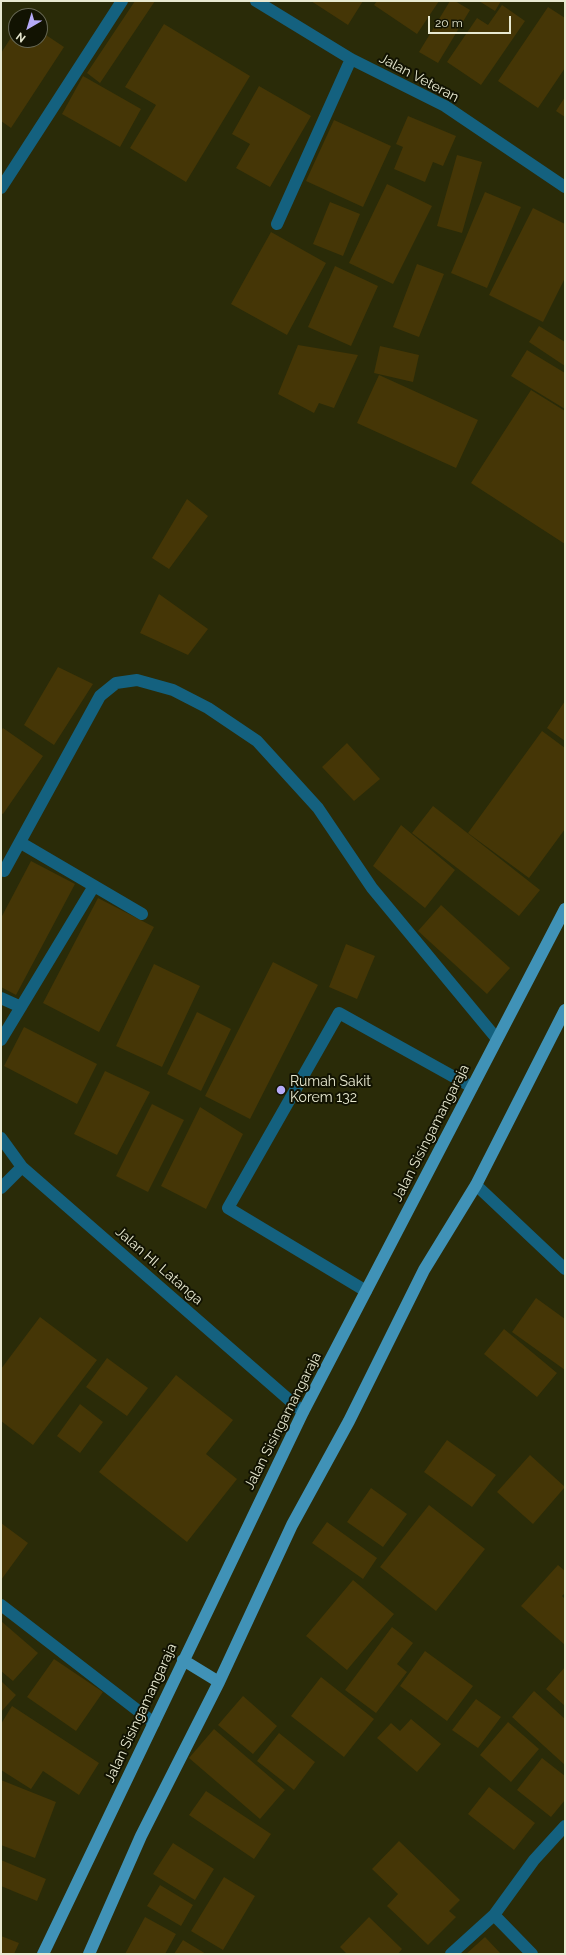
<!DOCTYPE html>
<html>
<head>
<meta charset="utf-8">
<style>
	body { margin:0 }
	#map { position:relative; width:566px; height:1955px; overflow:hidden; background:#2a2b08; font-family:Raleway,sans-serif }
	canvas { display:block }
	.frame { position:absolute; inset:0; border:2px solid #e8e9d1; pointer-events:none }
	.north { position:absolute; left:8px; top:8px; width:40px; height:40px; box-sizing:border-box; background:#121302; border:1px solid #686955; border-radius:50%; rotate:218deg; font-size:11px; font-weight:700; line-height:16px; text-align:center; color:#e8e9d1 }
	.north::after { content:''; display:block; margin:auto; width:14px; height:18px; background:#b6abf8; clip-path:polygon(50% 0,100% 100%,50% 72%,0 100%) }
	.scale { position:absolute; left:428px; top:16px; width:83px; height:18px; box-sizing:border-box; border:2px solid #e8e9d1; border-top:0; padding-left:5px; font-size:12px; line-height:14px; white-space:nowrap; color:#e8e9d1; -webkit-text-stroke:3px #121302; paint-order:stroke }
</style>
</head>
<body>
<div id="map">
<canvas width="566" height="1955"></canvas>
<div class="frame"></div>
<div class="north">N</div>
<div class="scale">20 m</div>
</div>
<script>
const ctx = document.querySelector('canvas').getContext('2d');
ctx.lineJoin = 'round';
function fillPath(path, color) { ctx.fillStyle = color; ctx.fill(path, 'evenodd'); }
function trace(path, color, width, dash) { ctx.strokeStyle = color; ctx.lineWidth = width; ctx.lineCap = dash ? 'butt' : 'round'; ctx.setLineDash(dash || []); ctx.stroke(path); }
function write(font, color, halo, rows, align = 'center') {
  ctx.font = font + ' Raleway,sans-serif'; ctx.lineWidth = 4; ctx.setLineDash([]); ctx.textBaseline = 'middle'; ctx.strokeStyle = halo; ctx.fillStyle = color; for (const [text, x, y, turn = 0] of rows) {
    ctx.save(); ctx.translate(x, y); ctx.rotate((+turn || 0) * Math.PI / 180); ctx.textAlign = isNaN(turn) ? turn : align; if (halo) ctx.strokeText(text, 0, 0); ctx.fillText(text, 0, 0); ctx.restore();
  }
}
fillPath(new Path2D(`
	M135,1H155L100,83L87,73Z
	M311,1H363L348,25Z
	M377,1H439L417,34L374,5Z
	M450,1H455L470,10L438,63L419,52Z
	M479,1H501L495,11Z
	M502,5L525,21L481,85L447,62L477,18L488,25Z
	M548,7L565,18V68L538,108L498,81Z
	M164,24L250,76L186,182L130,148L156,105L125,87Z
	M16,30V40H40V31L64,47L11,128L1,121V53Z
	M83,76L141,109L120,147L62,114Z
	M259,86L311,116L270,187L236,168L250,144L232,134Z
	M565,97V117L556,111Z
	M408,116L456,136L443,166L433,162L425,182L394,169L403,147L396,144Z
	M334,120L391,146L363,207L306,181Z
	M457,155L482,162L462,233L437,226Z
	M387,184L432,206L393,284L349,263Z
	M485,192L521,207L487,288L451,273Z
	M330,202L360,214L343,256L313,244Z
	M533,208L565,224V278L543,322L489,295Z
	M271,232L326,263L287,335L231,304Z
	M417,264L444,274L419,337L393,327Z
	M335,266L378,286L351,346L308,327Z
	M539,326L565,342V366L529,342Z
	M298,345L358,355L334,408L319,403L314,413L278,394Z
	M380,346L419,355L413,382L374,373Z
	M527,350L565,373V409L511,376Z
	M379,375L478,420L456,468L357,423Z
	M531,390L565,411V544L471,483Z
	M187,499L208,516L169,569L152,558Z
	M159,594L208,629L188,655L140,633Z
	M58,667L93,684L54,745L24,725Z
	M565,701V741L547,728Z
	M3,728L43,756L3,814L1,813V731Z
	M542,731L565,748V829L529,878L468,833Z
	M347,743L380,779L354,801L322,767Z
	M433,806L540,890L519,916L412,833Z
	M401,825L455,870L425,908L373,866Z
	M31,861L75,884L16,995L1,987V918Z
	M98,898L154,927L99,1032L43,1003Z
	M441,905L510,968L487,994L418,931Z
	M346,944L375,956L357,999L329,987Z
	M273,962L318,985L250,1119L205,1096Z
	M154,964L200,986L162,1067L116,1046Z
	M197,1012L231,1029L201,1091L167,1074Z
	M24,1027L97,1064L77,1104L4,1066Z
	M105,1071L150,1092L117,1155L74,1134Z
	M152,1104L184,1120L148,1192L116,1176Z
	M200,1107L243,1134L206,1209L161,1186Z
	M536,1298L565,1319V1370L512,1332Z
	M40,1317L97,1360L33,1445L1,1421V1369Z
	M504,1329L557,1373L537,1397L484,1354Z
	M107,1358L148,1388L127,1416L86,1387Z
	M176,1375L233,1420L206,1454L237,1479L187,1542L99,1472Z
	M80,1404L103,1422L80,1453L57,1436Z
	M447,1440L496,1475L472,1507L424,1472Z
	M530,1455L565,1487L533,1524L497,1492Z
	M371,1488L407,1514L383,1547L347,1522Z
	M429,1505L485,1549L436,1611L380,1567Z
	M327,1522L377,1558L363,1579L312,1543Z
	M1,1523L28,1543L1,1580Z
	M558,1565L565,1571V1593L562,1596L565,1599V1645L521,1606Z
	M353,1580L394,1614L347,1670L306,1636Z
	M1,1621L38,1653L13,1681L1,1671Z
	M392,1627L413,1643L397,1664L407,1672L376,1713L345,1690Z
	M425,1651L473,1686L447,1721L400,1686Z
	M54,1659L103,1692L76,1731L27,1697Z
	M565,1667V1706L546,1689Z
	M321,1677L374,1719L344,1757L291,1716Z
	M1,1681L16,1695L1,1712Z
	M534,1691L565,1719V1765L512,1717Z
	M243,1696L277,1726L253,1754L218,1725Z
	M476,1699L501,1717L478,1748L452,1730Z
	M12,1706L99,1763L79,1795L43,1771L31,1789L1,1770V1724Z
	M411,1719L441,1744L417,1772L377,1738L391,1723L400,1731Z
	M508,1722L539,1749L511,1782L480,1755Z
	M214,1729L285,1790L260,1819L189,1758Z
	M279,1733L315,1762L294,1790L257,1761Z
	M542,1758L565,1776V1800L551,1817L517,1790Z
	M1,1780L56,1802L35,1858L1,1845Z
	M489,1787L535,1823L514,1850L468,1814Z
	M206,1791L271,1834L254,1859L189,1815Z
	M399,1841L460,1900L449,1911L456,1917L428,1945L387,1906L398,1894L372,1869Z
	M173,1843L214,1869L195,1900L153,1874Z
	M1,1860L46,1879L37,1901L1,1886Z
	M224,1877L255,1896L223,1950L191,1931Z
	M160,1885L193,1905L181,1926L147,1906Z
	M145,1917L176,1934L165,1954H125Z
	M369,1917L402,1949L398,1954H347L340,1947Z
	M1,1936L19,1943L14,1954H1Z
	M485,1937L501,1954H466Z
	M183,1940L206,1954H174Z`), '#453606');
trace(new Path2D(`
	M256,1L351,59L445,106L565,187
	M1,188L122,1
	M277,224L351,59
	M21,843L142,914
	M4,871L100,696L116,683L137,680L173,690L208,708L257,741L318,808L372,888L497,1039
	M1,998L21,1007
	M1,1040L94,886
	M1,1138L22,1167L303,1412
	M476,1185L565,1269
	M1,1188L22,1167
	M366,1291L228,1208L339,1013L472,1087
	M1,1605L154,1723
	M494,1915L532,1954
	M451,1954L494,1915L534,1860L565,1826`), '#14617f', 12);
trace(new Path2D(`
	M183,1660L219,1682
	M43,1954L303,1412L565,909
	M89,1954L141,1836L219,1682L292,1525L349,1421L424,1270L476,1185L565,1010`), '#4092b7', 12);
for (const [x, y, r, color] of [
	[281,1090,5,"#b6abf8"]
]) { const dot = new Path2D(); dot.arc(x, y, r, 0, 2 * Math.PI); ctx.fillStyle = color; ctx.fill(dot); trace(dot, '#121302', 1.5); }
write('14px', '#e8e9d1', '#121302', [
	["Jalan Veteran",419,78,28],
	["Jalan Sisingamangaraja",431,1133,-63],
	["Jalan HI. Latanga",159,1266,41],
	["Jalan Sisingamangaraja",283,1421,-63],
	["Jalan Sisingamangaraja",141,1713,-65]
]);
write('14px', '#e8e9d1', '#121302', [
	["Rumah Sakit",290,1082],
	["Korem 132",290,1098]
], 'left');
</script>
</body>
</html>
